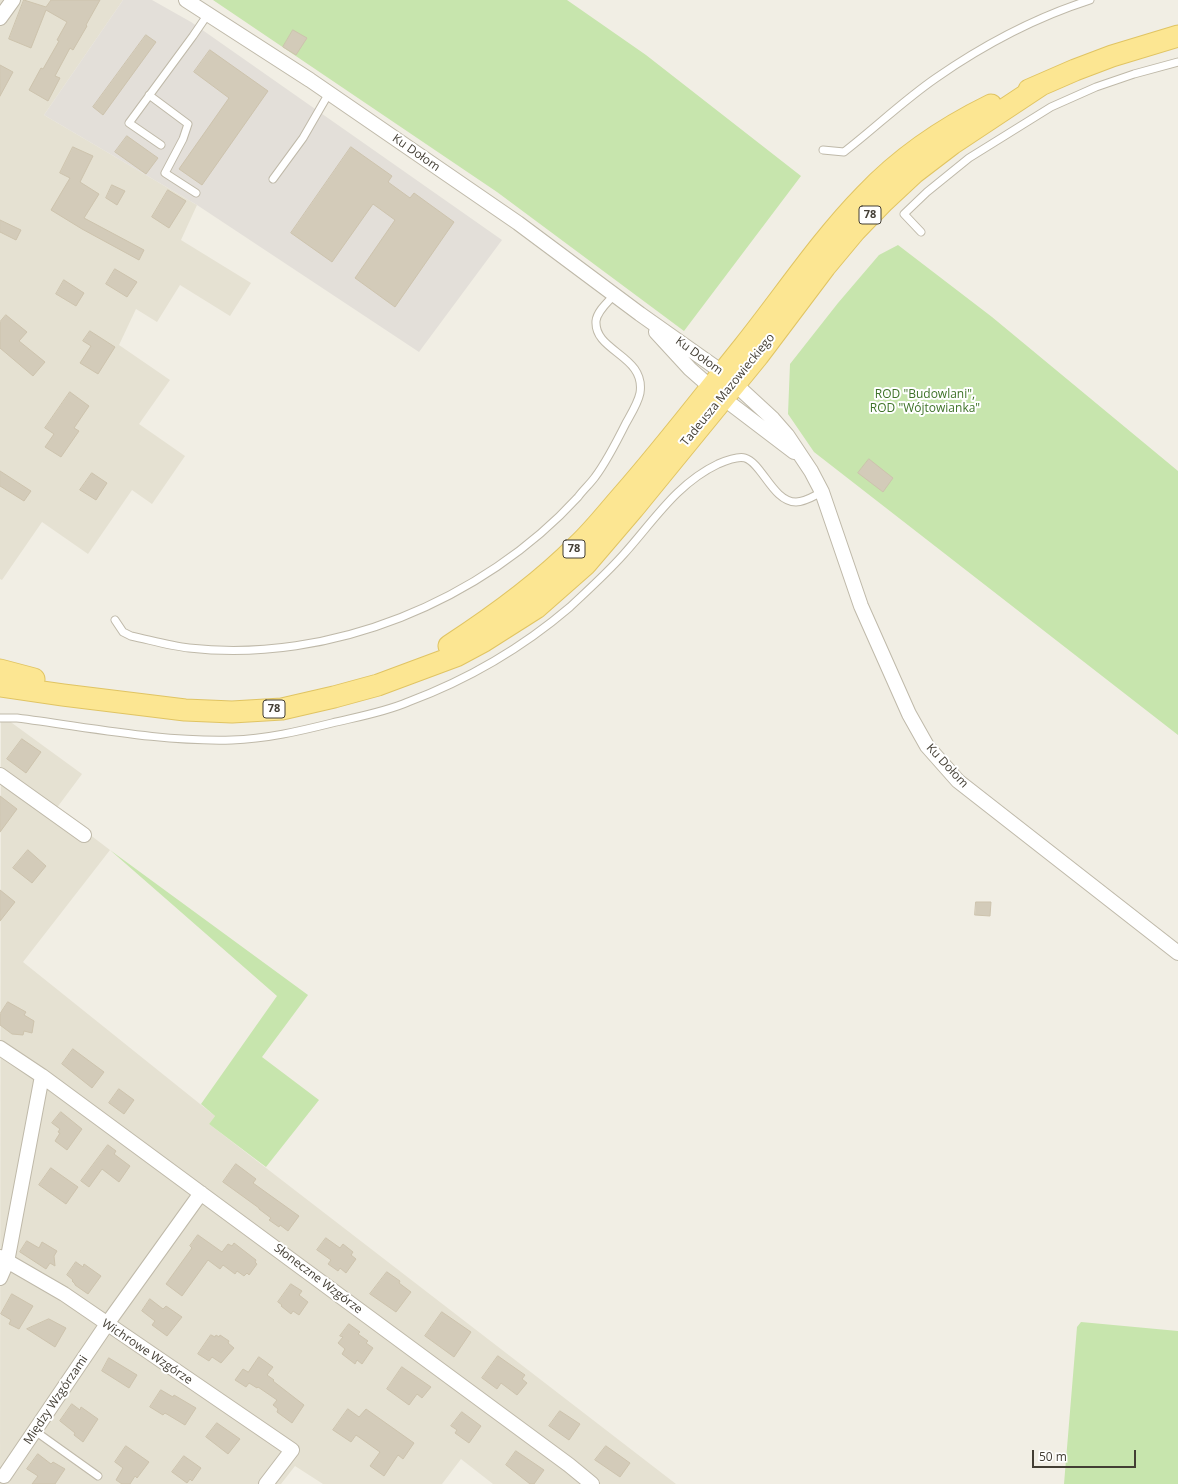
<!DOCTYPE html>
<html>
<head>
<meta charset="utf-8">
<style>
	body { margin:0 }
	#map { position:relative; width:1178px; height:1484px; overflow:hidden; background:#f1eee4; font-family:"Open Sans",sans-serif }
	canvas { display:block }
	.scale { position:absolute; left:1032px; top:1450px; width:104px; height:18px; box-sizing:border-box; border:2px solid #433e34; border-top:0; padding-left:5px; font-size:12px; line-height:14px; white-space:nowrap; color:#433e34; -webkit-text-stroke:3px #fff; paint-order:stroke }
</style>
</head>
<body>
<div id="map">
<canvas width="1178" height="1484"></canvas>
<div class="scale">50 m</div>
</div>
<script>
const ctx = document.querySelector('canvas').getContext('2d');
ctx.lineJoin = 'round';
function fillPath(path, color) { ctx.fillStyle = color; ctx.fill(path, 'evenodd'); }
function trace(path, color, width, dash) { ctx.strokeStyle = color; ctx.lineWidth = width; ctx.lineCap = dash ? 'butt' : 'round'; ctx.setLineDash(dash || []); ctx.stroke(path); }
function write(font, color, halo, rows, align = 'center') {
  ctx.font = font + ' "Open Sans",sans-serif'; ctx.lineWidth = 4; ctx.setLineDash([]); ctx.textBaseline = 'middle'; ctx.strokeStyle = halo; ctx.fillStyle = color; for (const [text, x, y, turn = 0] of rows) {
    ctx.save(); ctx.translate(x, y); ctx.rotate((+turn || 0) * Math.PI / 180); ctx.textAlign = isNaN(turn) ? turn : align; if (halo) ctx.strokeText(text, 0, 0); ctx.fillText(text, 0, 0); ctx.restore();
  }
}
fillPath(new Path2D(`
	M0,0H123L44,115L197,205L181,240L251,283L230,316L180,285L157,322L136,309L119,345L170,380L139,424L185,456L152,504L132,490L88,554L42,522L2,580L0,579Z
	M1,715L82,774L56,809L110,850L23,962L215,1116L209,1124L676,1484H493L461,1459L442,1484H323L295,1466L281,1484H0Z`), '#e5e1d2');
fillPath(new Path2D(`
	M123,0H152L191,22L502,240L419,352L197,205L44,115Z`), '#e3dfd9');
fillPath(new Path2D(`
	M213,0H567L646,55L801,176L684,331L497,192Z
	M898,245L992,317L1178,471V735L814,452L788,414L790,364L838,303L879,255Z
	M110,850L308,995L262,1057L319,1100L266,1167L209,1124L215,1116L201,1104L277,996Z
	M1081,1322L1178,1331V1484H1064L1077,1327Z`), '#c7e5ad');
const building = new Path2D(`
	M24,0L46,7L51,0H100L86,25L87,26L73,50L70,48L55,76L60,78L48,101L29,90L41,68L43,69L59,41L57,40L67,22L46,10L31,48L9,39Z
	M293,30L307,38L296,55L283,47Z
	M146,35L156,42L103,115L93,107Z
	M210,50L268,91L202,185L179,169L229,98L194,72Z
	M0,65L13,72L0,96Z
	M127,136L158,158L146,174L115,152Z
	M73,147L93,156L80,182L99,194L84,218L144,250L139,260L82,229L51,210L70,178L60,173Z
	M351,147L392,176L388,182L410,198L414,193L454,222L395,307L355,278L395,220L373,204L332,262L291,233Z
	M112,185L125,191L117,205L106,198Z
	M168,190L186,201L169,228L152,217Z
	M0,220L21,230L16,240L0,232Z
	M115,269L137,282L127,297L106,284Z
	M64,280L84,293L76,306L56,294Z
	M6,315L27,332L19,341L45,362L33,376L0,348V322Z
	M90,331L115,347L98,374L80,363L91,346L83,341Z
	M70,392L89,406L74,428L79,431L61,457L45,447L54,434L45,428Z
	M869,459L893,478L883,492L858,473Z
	M0,471L31,491L24,501L0,486Z
	M92,473L107,483L96,500L80,490Z
	M22,739L41,752L26,773L7,759Z
	M0,796L17,809L0,832Z
	M28,850L46,866L32,883L13,868Z
	M0,890L15,902L0,921Z
	M976,902H991L990,916L975,915Z
	M8,1002L26,1012L24,1015L34,1021L32,1033L24,1031L23,1035L12,1034L0,1025V1014Z
	M73,1049L104,1072L92,1088L62,1064Z
	M119,1089L134,1100L124,1114L109,1103Z
	M61,1112L82,1129L67,1150L55,1141L60,1133L58,1132L60,1129L52,1123Z
	M108,1145L116,1151L114,1154L130,1166L119,1182L102,1169L89,1187L81,1181Z
	M236,1164L256,1179L253,1183L299,1216L288,1231L280,1225L279,1227L269,1220L271,1218L259,1209V1208L223,1182Z
	M51,1168L78,1187L66,1204L39,1185Z
	M198,1235L222,1252L228,1244L232,1246L234,1243L256,1260L255,1262L257,1264L249,1275L247,1273L244,1276L237,1271L235,1274L223,1265L220,1269L208,1260L182,1296L166,1284L192,1248L190,1246Z
	M326,1238L340,1248L343,1244L353,1252L351,1255L356,1259L346,1273L340,1268L338,1271L328,1264L331,1260L317,1250Z
	M27,1241L39,1248L42,1242L57,1251L54,1256L55,1266L50,1263L46,1269L20,1252Z
	M76,1262L83,1267L84,1264L101,1276L88,1294L75,1285V1284L72,1281L73,1280L67,1275Z
	M387,1272L400,1281L399,1283L411,1292L396,1312L370,1294Z
	M291,1284L302,1291L299,1295L308,1302L299,1315L293,1311L291,1314L281,1306L282,1305L278,1302Z
	M12,1294L33,1306L19,1329L9,1324L11,1320L1,1314Z
	M150,1299L163,1309L166,1306L182,1317L167,1336L152,1325L155,1321L142,1311Z
	M442,1312L471,1332L454,1357L425,1336Z
	M49,1319L66,1328L55,1347L27,1329Z
	M349,1324L360,1332L358,1334L368,1341L366,1343L373,1348L362,1364L357,1360L355,1364L342,1354L345,1349L338,1343L343,1337L340,1336Z
	M211,1335L215,1337L216,1335L219,1337L220,1335L229,1341L228,1343L234,1348L221,1363L212,1357L209,1361L198,1354Z
	M498,1356L525,1375L522,1379L527,1383L517,1395L501,1383L497,1389L482,1378Z
	M259,1357L273,1367L267,1375L274,1380L273,1381L304,1405L292,1423L277,1412L278,1409L273,1405L277,1400L258,1387L257,1388L249,1383L246,1387L235,1380L243,1369L248,1372Z
	M109,1358L137,1375L129,1388L102,1371Z
	M402,1367L431,1387L422,1398L417,1394L409,1405L387,1389Z
	M161,1390L173,1397L174,1395L196,1408L185,1425L165,1413L163,1415L150,1407Z
	M72,1404L80,1410L81,1407L98,1419L83,1442L74,1435L75,1433L60,1421Z
	M348,1409L359,1417L366,1409L414,1443L403,1459L398,1455L384,1476L370,1466L380,1452L356,1435L351,1442L333,1430Z
	M560,1411L580,1424L569,1440L549,1426Z
	M462,1412L481,1426L469,1443L455,1433L457,1430L451,1426Z
	M217,1423L240,1439L228,1454L206,1437Z
	M126,1446L149,1462L137,1478L135,1476L130,1484H122L116,1480L123,1468L115,1462Z
	M606,1446L630,1463L620,1477L595,1460Z
	M516,1451L544,1470L534,1484H530L506,1465Z
	M38,1454L51,1464L53,1462L65,1469L55,1484H32L38,1476L27,1469Z
	M184,1456L201,1468L192,1481L190,1479L187,1483L172,1472Z`);
fillPath(building, '#d3cbb9');
trace(building, '#cdc3ad', 1);
const lane = new Path2D(`
	M149,95L188,124L183,139L165,173L196,193
	M161,145L129,123L193,36L208,14
	M823,150L844,152C875,128 904,100 936,78C982,46 1037,17 1090,0
	M273,179L303,138L329,93
	M921,232L904,214L927,192L969,158L1051,107L1096,87L1134,74L1178,62
	M115,620L123,632L131,636C150,640 170,646 189,648C330,664 483,601 578,497C583,490 590,484 595,477C607,461 617,441 626,423C631,414 638,403 640,393C646,355 594,352 596,321C597,311 608,302 615,294
	M0,718H17C88,727 160,742 232,740C266,739 300,731 332,723C357,717 385,712 408,702C467,680 522,648 570,607C588,590 606,574 623,555C653,522 676,484 718,464C725,461 738,456 745,458C762,463 773,502 796,502C805,502 814,496 822,492
	M35,1431L98,1476`);
const street = new Path2D(`
	M186,0L310,80L518,223L640,314L722,372L773,419L787,435L811,471L822,492L861,606L909,714L927,746L958,781L1178,953
	M0,18L13,0
	M656,332L690,369L723,398L794,452
	M0,775L84,835
	M0,1048L42,1076L569,1465L592,1484
	M0,1257L64,1294L292,1450L266,1484
	M0,1278L7,1262L42,1076
	M4,1476L107,1324L201,1193`);
const primary = new Path2D(`
	M1029,90L1075,70L1112,56L1178,36
	M449,646C495,616 538,585 577,546C593,531 607,513 621,497C664,448 703,397 744,346C784,296 820,241 865,195C901,157 944,128 991,105
	M0,670L34,679
	M0,686L63,695L185,710L232,712L282,709L334,697L378,685L456,656L484,641L536,608L586,564L633,509L758,356L825,267L855,231L884,201L914,173L952,144L1041,85`);
trace(lane, '#bfb9a9', 9);
trace(street, '#bfb9a9', 16);
trace(primary, '#e0c463', 23);
trace(lane, '#fff', 7);
trace(street, '#fff', 14);
trace(primary, '#fce692', 21);
for (const [x, y, w] of [
	[870,215,22],
	[574,549,22],
	[274,709,22]
]) { const box = new Path2D(); box.roundRect(x - w / 2, y - 9, w, 18, 3); ctx.fillStyle = '#fff'; ctx.fill(box); trace(box, '#433e34', 1); }
write('bold 11px', '#433e34', null, [
	["78",870,215],
	["78",574,549],
	["78",274,709]
]);
write('12px', '#433e34', '#fff', [
	["Ku Dołom",416,153,35],
	["Ku Dołom",699,356,36],
	["Tadeusza Mazowieckiego",728,390,-51],
	["Ku Dołom",947,766,47],
	["Słoneczne Wzgórze",318,1279,37],
	["Wichrowe Wzgórze",147,1352,34],
	["Między Wzgórzami",56,1400,-56]
]);
write('12px', '#3f7329', '#fff', [
	["ROD \"Budowlani\",",925,395],
	["ROD \"Wójtowianka\"",925,409]
]);
</script>
</body>
</html>
